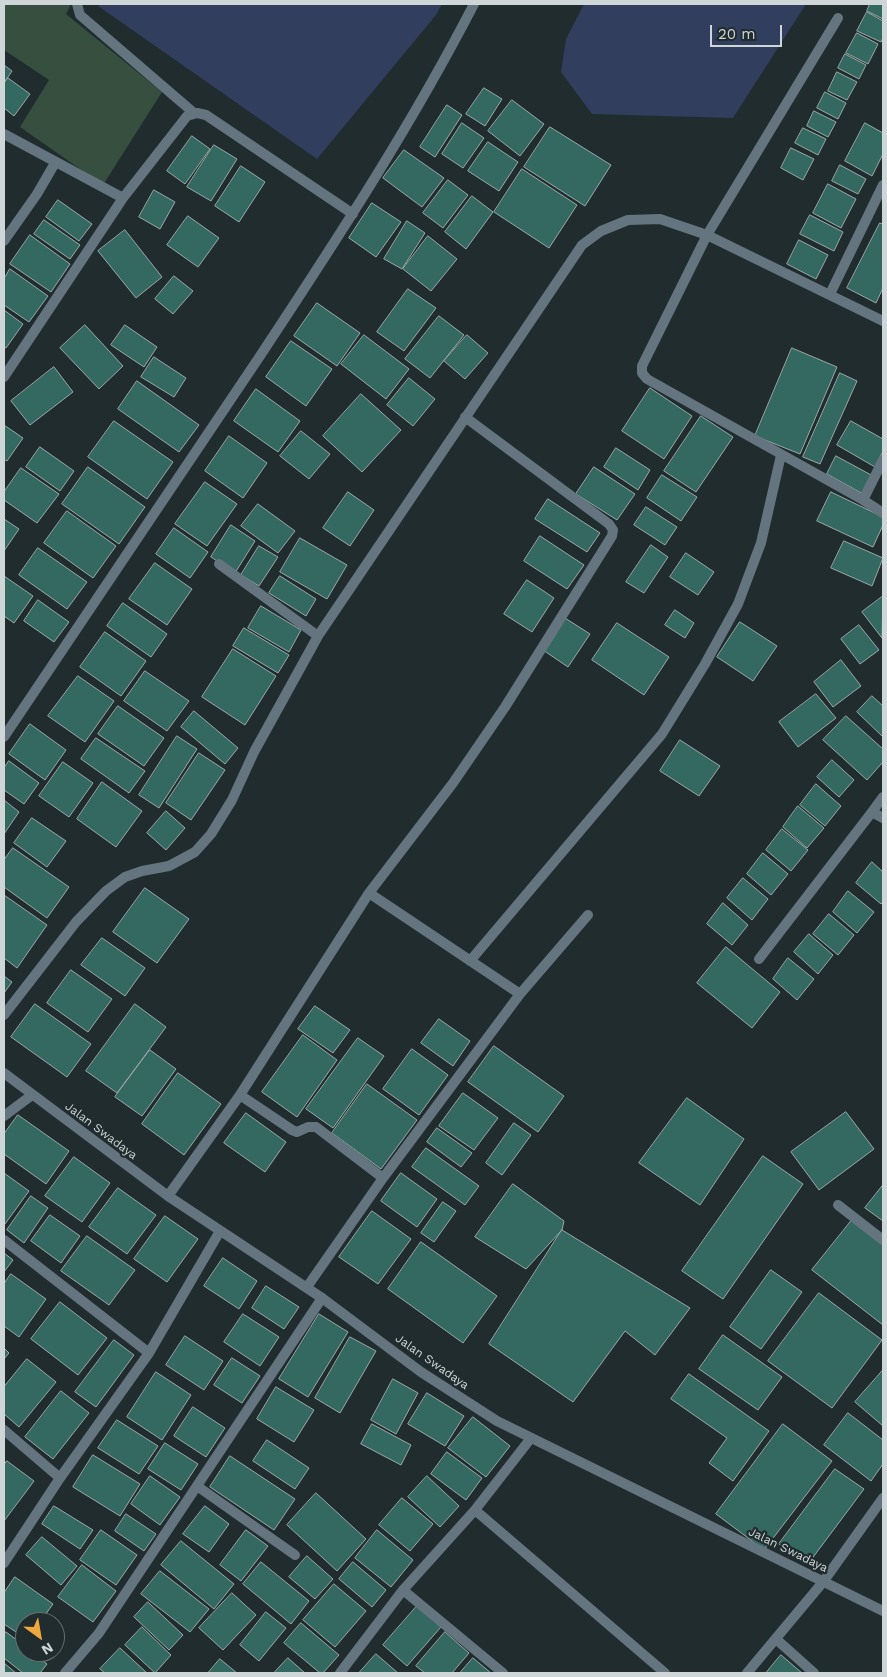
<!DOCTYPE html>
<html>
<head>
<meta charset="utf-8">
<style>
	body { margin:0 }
	#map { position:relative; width:887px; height:1677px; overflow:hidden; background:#202c2e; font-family:"Work Sans",sans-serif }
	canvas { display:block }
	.frame { position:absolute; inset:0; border:5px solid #ced6d7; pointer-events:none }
	.north { position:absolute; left:15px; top:1612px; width:50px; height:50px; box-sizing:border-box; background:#202c2e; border:1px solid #667072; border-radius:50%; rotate:148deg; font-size:14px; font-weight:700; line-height:20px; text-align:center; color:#ced6d7 }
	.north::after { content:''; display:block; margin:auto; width:18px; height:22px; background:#eea83c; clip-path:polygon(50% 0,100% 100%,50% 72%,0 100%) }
	.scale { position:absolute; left:710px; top:25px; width:72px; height:22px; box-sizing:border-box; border:2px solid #ced6d7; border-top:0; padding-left:6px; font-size:15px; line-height:18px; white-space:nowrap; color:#ced6d7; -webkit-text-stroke:4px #202c2e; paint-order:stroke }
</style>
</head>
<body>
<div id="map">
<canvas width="887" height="1677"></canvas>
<div class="frame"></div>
<div class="north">N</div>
<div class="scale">20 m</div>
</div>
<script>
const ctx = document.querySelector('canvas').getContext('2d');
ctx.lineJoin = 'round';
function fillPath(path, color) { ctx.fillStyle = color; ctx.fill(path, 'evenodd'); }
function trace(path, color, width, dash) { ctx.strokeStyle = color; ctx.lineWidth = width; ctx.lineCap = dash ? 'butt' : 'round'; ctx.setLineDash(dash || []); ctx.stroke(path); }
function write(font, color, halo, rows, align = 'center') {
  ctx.font = font + ' "Work Sans",sans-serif'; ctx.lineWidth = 4.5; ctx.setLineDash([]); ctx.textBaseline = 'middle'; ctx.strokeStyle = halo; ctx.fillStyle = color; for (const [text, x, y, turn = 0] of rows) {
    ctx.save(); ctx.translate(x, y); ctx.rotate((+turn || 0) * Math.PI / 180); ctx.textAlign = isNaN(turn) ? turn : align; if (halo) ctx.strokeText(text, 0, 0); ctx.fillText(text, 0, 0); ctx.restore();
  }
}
fillPath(new Path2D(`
	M4,4H71L66,14L162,92L103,185L20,127L49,80L4,50Z`), '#364f3f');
fillPath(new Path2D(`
	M99,4H442L436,15L317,159L98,6Z
	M584,4H806L733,118L592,114L561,72L566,39Z`), '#313e5e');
const building = new Path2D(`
	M870,4H883V19L867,11Z
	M867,12L883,21V38L881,42L857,31Z
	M857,33L878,44L868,64L846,53Z
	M845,54L866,65L859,79L838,68Z
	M4,65L12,71L4,83Z
	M837,72L857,82L847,100L828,91Z
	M8,78L30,94L14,116L4,108V83Z
	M484,88L502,99L485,126L466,114Z
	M825,92L846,103L838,119L817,108Z
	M512,100L544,124L520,156L488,131Z
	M447,105L462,115L435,157L420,147Z
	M814,111L836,122L828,137L807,126Z
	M462,123L484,138L463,168L442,154Z
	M865,123L883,133V154L872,176L845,161Z
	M550,127L611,165L585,206L524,167Z
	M803,128L826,139L818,155L795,143Z
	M192,136L210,149L185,184L167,171Z
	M488,142L518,162L499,191L468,171Z
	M214,145L237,159L211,201L187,187Z
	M791,148L814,159L803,180L781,168Z
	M404,150L444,178L422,207L383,178Z
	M840,165L866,179L858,194L832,181Z
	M241,166L265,182L239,222L215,206Z
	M522,169L577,205L549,248L494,212Z
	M448,180L468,195L443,228L423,213Z
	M828,184L856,199L841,228L813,213Z
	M154,190L175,202L160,229L139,217Z
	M472,196L493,212L466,249L445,232Z
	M58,200L92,224L79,241L46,217Z
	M372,203L401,222L376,257L349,238Z
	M810,215L843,232L834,251L800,234Z
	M188,216L219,238L198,267L167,245Z
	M44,220L80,245L70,259L34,234Z
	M407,221L425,233L402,269L384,259Z
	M880,223L883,224V288L876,303L847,288Z
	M125,230L162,277L136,298L98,251Z
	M30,235L70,264L51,292L10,264Z
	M428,236L457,259L431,291L403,269Z
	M799,240L828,255L816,279L787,264Z
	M10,269L48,296L29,322L4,305V279Z
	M174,276L193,291L173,314L155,299Z
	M408,289L436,308L404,351L377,332Z
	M317,303L360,333L337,366L294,336Z
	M4,310L23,324L6,348L4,347Z
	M439,316L464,335L430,378L405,359Z
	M85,325L123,366L99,389L60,348Z
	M125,325L157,347L144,367L111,345Z
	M364,335L409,369L386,399L341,364Z
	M467,335L488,353L465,379L444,361Z
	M291,341L332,369L306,406L266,377Z
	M792,348L837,367L800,454L755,436Z
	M154,357L186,378L174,397L141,377Z
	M54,367L73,392L30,425L11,401Z
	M840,373L857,381L820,464L803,457Z
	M409,378L435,399L413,426L387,405Z
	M137,381L199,425L179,452L118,409Z
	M650,388L692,416L664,459L622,431Z
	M256,389L300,421L278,452L234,421Z
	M361,394L401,430L362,472L323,436Z
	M701,416L733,437L696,492L664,471Z
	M114,421L173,462L147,499L88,457Z
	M851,421L883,439V451L875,467L837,445Z
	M4,425L23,438L7,461L4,459Z
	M301,431L330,454L309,479L280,456Z
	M229,436L267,463L243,498L205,471Z
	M40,447L74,471L60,491L26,467Z
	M616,448L650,470L638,490L604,467Z
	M836,456L873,476L863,494L827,474Z
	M88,467L145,507L119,544L62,504Z
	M594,467L635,494L617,520L576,494Z
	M21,468L59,494L37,523L4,500V492Z
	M662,475L697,497L681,521L647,498Z
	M205,482L237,504L207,546L175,524Z
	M348,492L374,510L350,546L323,528Z
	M831,492L883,517V525L873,547L817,521Z
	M548,499L600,533L587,552L535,519Z
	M258,504L295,531L278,553L241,526Z
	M646,507L677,527L665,545L634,525Z
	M67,511L116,546L93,578L44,543Z
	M4,519L19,529L4,551Z
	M231,525L255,541L235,573L211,557Z
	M174,528L208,552L190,578L156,554Z
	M540,536L584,565L567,589L524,561Z
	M300,538L347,565L327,599L280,572Z
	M844,541L883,558L872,586L831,568Z
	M651,545L668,557L644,593L626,582Z
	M259,546L278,557L259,586L241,575Z
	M38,548L87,582L67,609L19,575Z
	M686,553L714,572L698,595L670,577Z
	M155,563L192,589L167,625L129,599Z
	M4,576L33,596L14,623L4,616Z
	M280,576L316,599L306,616L269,593Z
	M527,580L554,598L532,632L504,614Z
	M882,597L883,598L882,638L862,612Z
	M38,600L69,622L54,642L24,621Z
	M123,603L167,634L151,657L107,626Z
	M261,606L301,630L289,652L248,628Z
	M675,610L694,623L685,638L665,625Z
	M565,618L590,634L568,667L543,650Z
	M740,622L777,646L753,681L717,657Z
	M617,623L669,657L644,695L592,660Z
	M859,625L879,650L860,664L841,639Z
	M244,628L289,655L278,673L233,646Z
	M105,632L146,661L121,696L80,667Z
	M233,649L276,676L245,725L202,697Z
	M841,660L861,686L833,707L814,682Z
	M145,671L189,701L167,731L124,701Z
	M78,676L114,701L85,742L48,716Z
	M816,694L836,718L798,747L779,722Z
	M872,696L883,706V737L857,712Z
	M118,706L164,738L144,766L98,734Z
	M194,711L238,748L225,764L181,727Z
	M846,716L883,749V762L867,780L823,740Z
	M30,724L66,750L45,780L9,754Z
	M177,736L197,749L159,808L139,795Z
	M96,738L145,771L129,793L81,759Z
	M680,740L720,766L699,796L660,771Z
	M199,753L225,770L191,820L166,803Z
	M832,760L854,780L839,797L817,777Z
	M9,761L39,783L24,804L4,790V768Z
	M63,762L93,783L69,817L39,796Z
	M102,782L142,811L116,847L77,819Z
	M816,784L841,806L825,826L800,805Z
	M4,800L19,812L4,834Z
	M798,806L824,828L807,848L783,827Z
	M166,811L185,828L166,850L147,833Z
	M32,818L66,841L47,867L14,843Z
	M782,829L808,850L791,871L766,850Z
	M13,848L69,887L47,918L4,887V860Z
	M763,853L788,874L771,895L747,874Z
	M872,862L883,872V901L881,904L856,883Z
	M743,878L768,899L752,920L727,898Z
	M145,888L189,919L157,963L113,932Z
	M848,891L874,912L857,933L833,912Z
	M4,895L47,925L17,968L4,958Z
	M723,903L748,925L732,945L707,924Z
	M829,914L854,935L838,955L813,934Z
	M809,934L833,955L818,974L794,952Z
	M102,938L145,968L125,996L81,965Z
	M726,947L780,992L752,1028L697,983Z
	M788,958L814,979L797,1000L773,979Z
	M71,970L112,999L88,1032L47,1003Z
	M4,976L12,982L4,993Z
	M35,1004L91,1044L67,1077L11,1037Z
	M135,1004L166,1027L117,1093L86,1071Z
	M315,1006L350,1030L333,1053L298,1029Z
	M439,1019L470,1041L453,1066L421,1043Z
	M303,1035L337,1060L297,1117L262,1092Z
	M358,1038L384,1056L333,1128L306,1109Z
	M494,1046L564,1096L538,1132L468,1082Z
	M412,1049L448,1075L419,1115L383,1089Z
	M150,1050L176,1069L142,1116L115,1097Z
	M178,1073L221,1104L184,1155L142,1124Z
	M367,1084L417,1120L381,1169L332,1133Z
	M463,1093L498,1118L474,1150L439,1126Z
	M687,1098L744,1139L700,1205L639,1163Z
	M846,1112L874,1149L819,1190L791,1152Z
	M246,1113L286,1142L265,1172L224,1143Z
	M18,1115L69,1151L46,1184L4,1154V1134Z
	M514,1123L531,1135L502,1175L486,1163Z
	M437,1128L472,1153L461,1167L427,1142Z
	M426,1148L479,1186L465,1205L412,1167Z
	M763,1156L803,1184L723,1299L682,1271Z
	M74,1157L110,1183L82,1222L45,1196Z
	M4,1173L29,1191L5,1224H4Z
	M401,1173L437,1199L417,1227L381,1201Z
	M513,1184L564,1221L562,1230L526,1269L475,1237Z
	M883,1185V1221L865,1208Z
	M118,1188L156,1215L127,1254L89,1227Z
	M31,1196L48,1208L24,1243L7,1230Z
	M443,1202L456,1211L434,1242L421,1233Z
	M372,1211L411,1239L378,1284L339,1257Z
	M50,1215L80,1236L61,1263L31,1241Z
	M165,1216L198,1239L167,1282L134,1259Z
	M852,1220L883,1244V1325L812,1270Z
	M562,1230L690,1308L655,1355L625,1331L573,1402L489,1344Z
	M87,1236L135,1270L109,1305L61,1271Z
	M421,1242L497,1296L463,1343L388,1289Z
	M4,1253L13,1260L4,1272Z
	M223,1258L257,1281L239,1309L204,1286Z
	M771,1270L802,1292L761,1349L730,1327Z
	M11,1274L46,1299L19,1337L4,1326V1284Z
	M266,1286L299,1307L284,1329L252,1308Z
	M819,1293L882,1340L832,1408L768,1361Z
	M60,1302L107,1338L78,1375L31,1339Z
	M243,1314L279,1337L260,1366L224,1342Z
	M319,1314L348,1332L308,1397L279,1379Z
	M723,1335L782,1377L758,1410L699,1369Z
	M185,1336L223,1361L204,1390L166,1365Z
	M350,1337L376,1351L340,1413L315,1398Z
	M114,1340L134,1355L96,1407L75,1392Z
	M4,1348L9,1353L4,1359Z
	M232,1358L260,1376L242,1403L214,1385Z
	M27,1359L56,1382L19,1427L4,1414V1387Z
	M883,1370V1426L855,1402Z
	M156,1372L191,1395L162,1440L127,1417Z
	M689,1374L769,1431L733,1481L709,1463L727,1438L671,1399Z
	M393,1379L418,1393L396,1434L371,1420Z
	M276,1387L314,1410L294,1442L257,1419Z
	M61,1391L89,1413L53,1459L25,1437Z
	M427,1393L464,1416L445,1446L408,1424Z
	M193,1407L225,1428L206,1457L174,1436Z
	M848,1413L883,1440V1464L871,1481L824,1445Z
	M473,1417L510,1446L486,1477L448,1448Z
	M117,1420L158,1446L139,1474L98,1448Z
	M372,1424L411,1445L401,1465L361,1444Z
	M783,1424L832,1461L764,1550L716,1514Z
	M267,1440L309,1468L295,1489L253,1461Z
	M165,1443L198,1464L181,1490L148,1469Z
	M447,1452L482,1478L466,1500L431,1474Z
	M93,1455L140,1484L120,1516L73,1487Z
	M230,1456L295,1499L274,1530L210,1487Z
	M7,1461L34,1481L4,1521V1465Z
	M835,1469L864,1489L808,1564L779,1544Z
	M150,1476L180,1497L160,1525L131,1504Z
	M427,1476L459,1506L440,1527L408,1497Z
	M316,1493L366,1539L337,1571L287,1525Z
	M402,1498L433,1524L410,1551L379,1525Z
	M54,1506L93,1530L80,1549L42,1524Z
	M205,1506L229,1524L209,1552L183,1534Z
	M126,1514L156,1534L144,1551L115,1531Z
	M101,1530L137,1555L116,1585L80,1560Z
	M246,1530L268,1546L241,1581L220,1565Z
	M377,1530L413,1560L391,1587L355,1558Z
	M42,1537L77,1566L61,1585L26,1555Z
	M181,1541L234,1584L214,1609L161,1565Z
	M307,1556L333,1579L315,1599L289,1577Z
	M261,1562L309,1601L291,1624L243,1584Z
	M353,1562L386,1590L372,1607L339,1579Z
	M82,1565L116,1591L93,1622L58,1597Z
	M160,1571L209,1609L190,1632L141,1594Z
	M15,1577L53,1604L40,1622H25V1638L4,1624V1593Z
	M334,1584L366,1611L335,1647L303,1620Z
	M232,1593L256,1615L223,1650L199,1628Z
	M148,1602L183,1635L169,1650L134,1617Z
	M417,1606L441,1627L407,1666L383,1645Z
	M266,1612L286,1628L259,1661L240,1645Z
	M301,1623L339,1655L323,1673H320L284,1643Z
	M142,1627L171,1655L155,1673L125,1645Z
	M6,1632L25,1646V1652H32L47,1664L40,1673H23L4,1658V1635Z
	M445,1632L469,1653L452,1673H425L416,1666Z
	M120,1648L147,1673H105L100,1669Z
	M376,1654L398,1673H359Z
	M781,1655L802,1673H766Z
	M288,1658L305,1673H274Z
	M473,1658L491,1673H460Z
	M220,1659L237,1673H208Z
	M4,1663L16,1673H4Z`);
fillPath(building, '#346961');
trace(building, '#9ba9a7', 1);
trace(new Path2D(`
	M77,4L80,15L194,113
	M838,18L707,235L642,366V373L647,379L863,500L883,513
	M4,134L123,198
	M4,241L37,194L55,163
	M830,294L883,185
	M4,377L123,198L187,116L197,113L206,115L353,214
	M863,500L883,460
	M219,564L318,636
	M4,737C90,610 176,483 260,356C336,241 411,126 474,4
	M872,812L883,797
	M369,893L520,994
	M759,959L872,812L883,818
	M470,961L662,734L705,664L738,604L761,543L781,455
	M4,1015L76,922L106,891L125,877L142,871L169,866L195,852L211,834L232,800L254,752L318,636L582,245L601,231L628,220L660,219L707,235L883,321
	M240,1095L292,1130L297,1132L308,1127H316L383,1178
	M4,1116L32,1095
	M168,1196L240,1095L369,893L453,783L505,707L612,536L613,530L609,524L465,417
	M838,1205L883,1240
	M4,1240L149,1353
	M307,1287L383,1178L520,994L588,915
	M4,1430L60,1478
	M197,1486L295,1555
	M475,1510L665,1673
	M4,1563L60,1478L149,1353L220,1231
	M403,1590L503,1673
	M776,1639L814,1673
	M65,1673L99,1633L322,1298
	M340,1673L403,1590L475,1510L531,1438
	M747,1673L823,1582L883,1498`), '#657580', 10);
trace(new Path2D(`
	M4,1073L168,1196L322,1298L421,1372L497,1421L883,1611`), '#657580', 10);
write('12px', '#ced6d7', '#202c2e', [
	["Jalan Swadaya",101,1131,37],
	["Jalan Swadaya",432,1362,35],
	["Jalan Swadaya",788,1550,26]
]);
</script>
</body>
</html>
